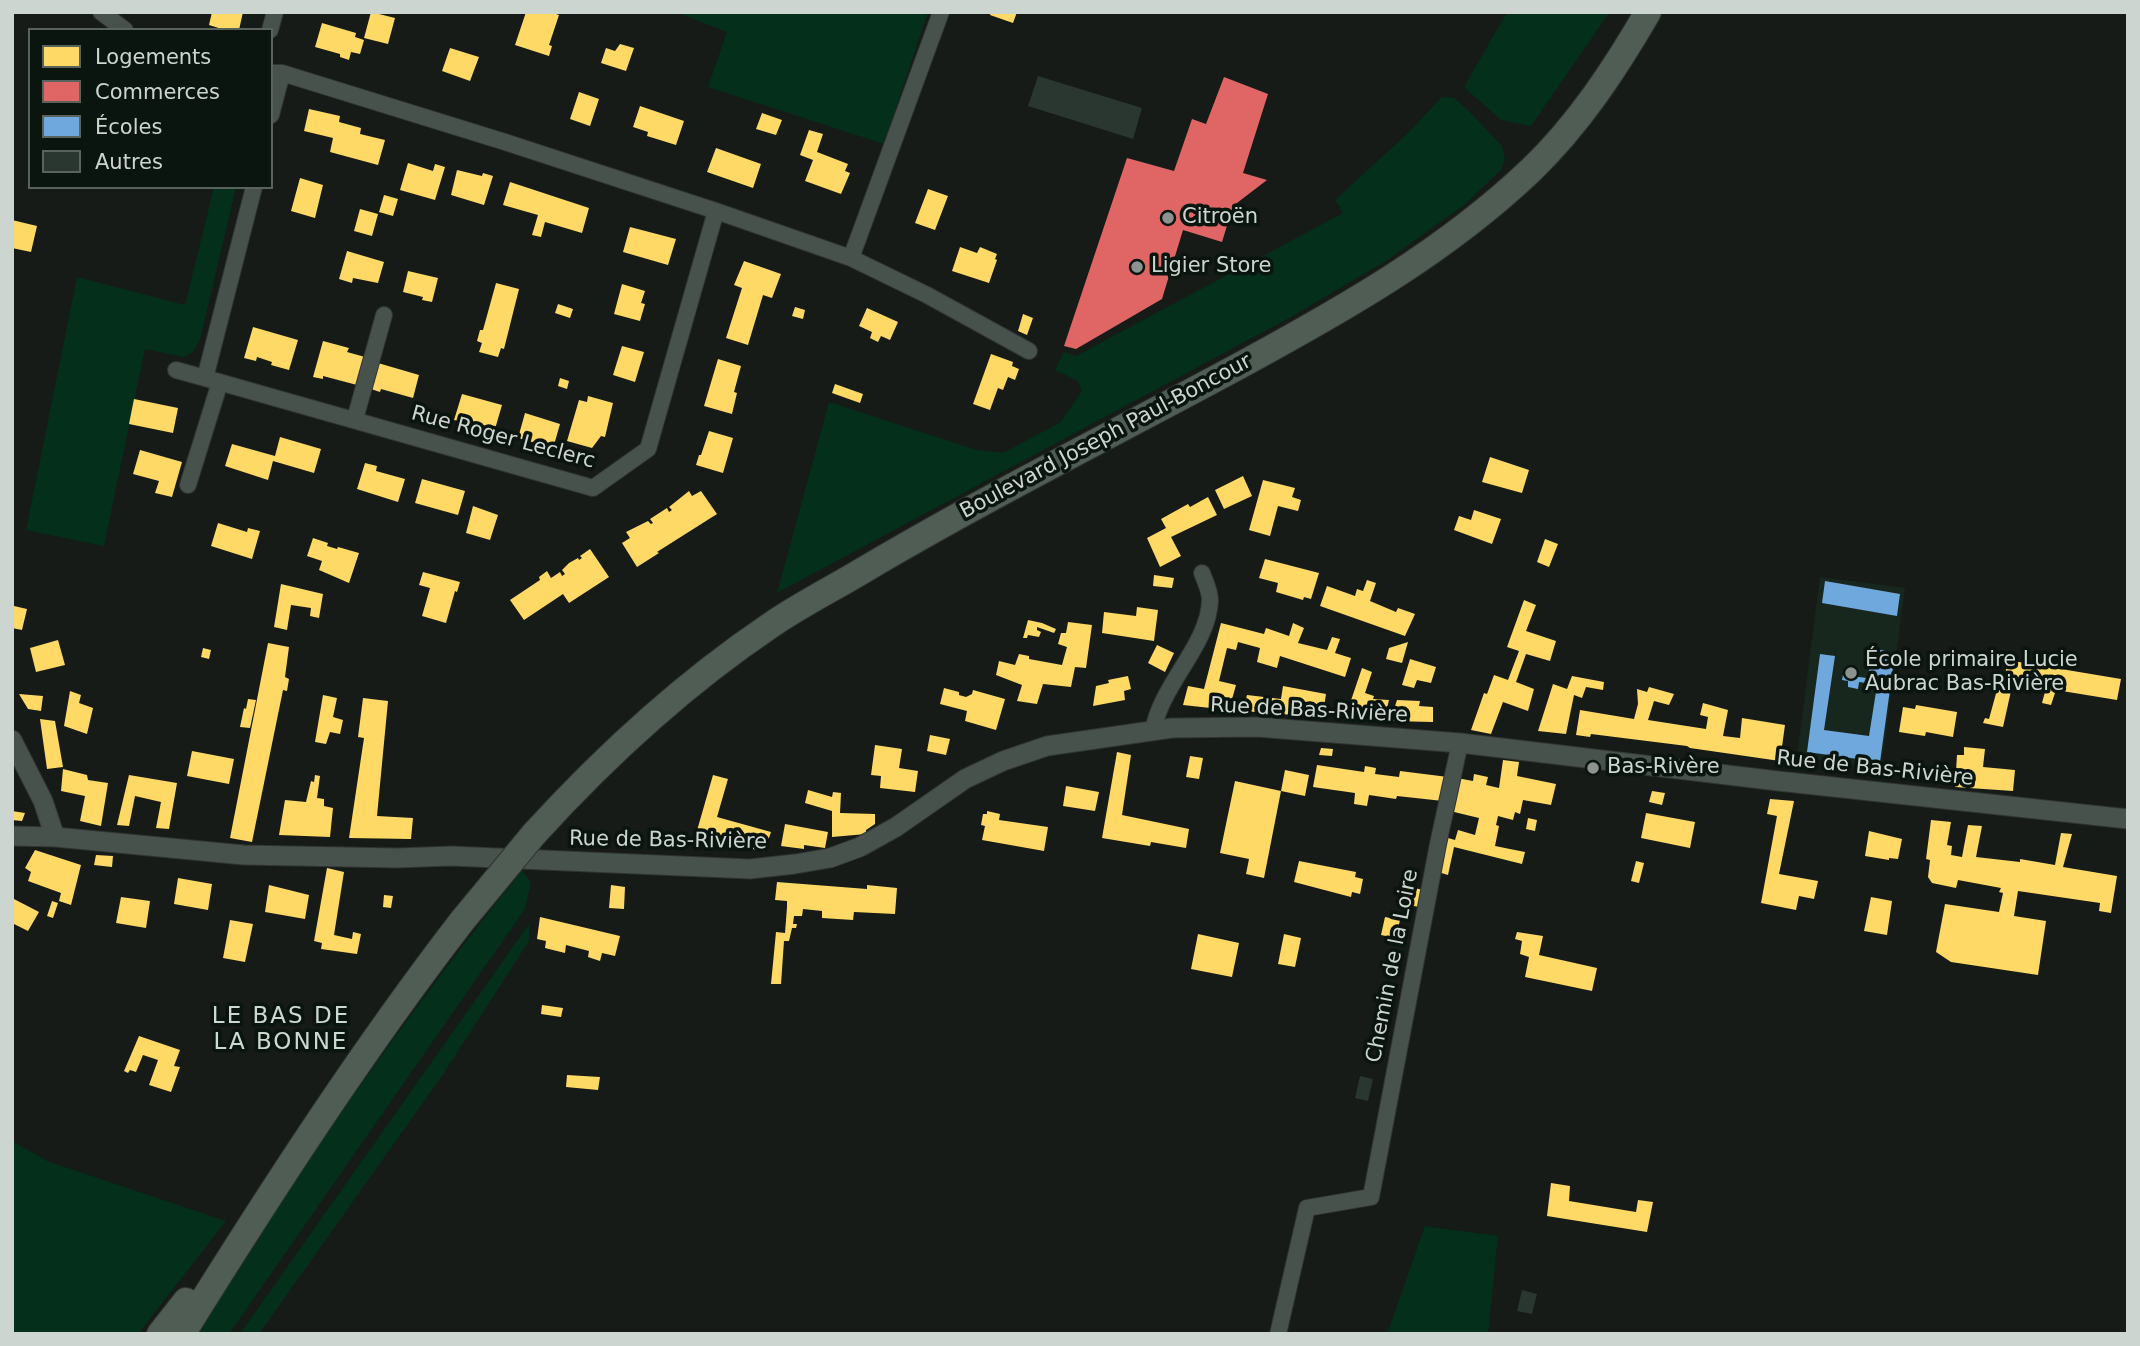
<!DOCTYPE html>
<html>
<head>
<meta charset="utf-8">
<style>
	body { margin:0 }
	#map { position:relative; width:2140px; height:1346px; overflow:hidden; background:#161b18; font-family:"DejaVu Sans",sans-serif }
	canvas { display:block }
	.frame { position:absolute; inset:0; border:14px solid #cdd5d0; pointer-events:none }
	.legend { position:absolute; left:28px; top:28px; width:245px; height:161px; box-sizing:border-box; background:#0b150f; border:2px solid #59625c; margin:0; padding:9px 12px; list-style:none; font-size:21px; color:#cdd5d0 }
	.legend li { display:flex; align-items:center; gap:14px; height:35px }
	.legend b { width:35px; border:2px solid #59625c }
</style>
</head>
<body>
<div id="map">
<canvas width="2140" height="1346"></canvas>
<div class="frame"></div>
<ul class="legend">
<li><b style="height:19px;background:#ffd966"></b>Logements</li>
<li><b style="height:19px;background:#e06666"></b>Commerces</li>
<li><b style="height:19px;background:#6fa8dc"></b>Écoles</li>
<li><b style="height:19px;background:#293730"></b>Autres</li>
</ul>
</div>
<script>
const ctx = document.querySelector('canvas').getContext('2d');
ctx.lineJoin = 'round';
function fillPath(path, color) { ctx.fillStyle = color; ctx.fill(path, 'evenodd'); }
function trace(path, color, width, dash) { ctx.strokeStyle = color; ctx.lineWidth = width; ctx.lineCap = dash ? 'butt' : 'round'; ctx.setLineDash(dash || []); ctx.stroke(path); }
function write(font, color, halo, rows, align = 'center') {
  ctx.font = font + ' "DejaVu Sans",sans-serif'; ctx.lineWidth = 7; ctx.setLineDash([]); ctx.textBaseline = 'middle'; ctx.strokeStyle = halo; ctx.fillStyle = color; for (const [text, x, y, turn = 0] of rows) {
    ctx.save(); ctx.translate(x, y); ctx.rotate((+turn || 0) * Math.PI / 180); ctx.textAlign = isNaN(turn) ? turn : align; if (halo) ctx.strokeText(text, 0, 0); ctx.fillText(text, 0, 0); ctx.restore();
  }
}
fillPath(new Path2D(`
	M1820,577L1905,588L1881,769L1797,757Z`), '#18271e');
fillPath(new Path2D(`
	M676,12H928L884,144L708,87L727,32Z
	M1507,12L1609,13L1531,126L1501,120L1464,87Z
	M1442,97L1454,98L1468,110L1502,146L1505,159L1501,170L1464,205L1386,261L1291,317L777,593L829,402L977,450L1003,453L1061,422L1082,391L1078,381L1055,370L1064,352L1076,356L1343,213L1335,200L1408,133Z
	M214,187H236L200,340L193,352L184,357L145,349L104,546L26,530L77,277L185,305Z
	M522,871L531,882L525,909L229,1334H192C297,1176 402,1018 522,871Z
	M529,924V941L442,1076L259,1334H240Z
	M12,1141L47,1161L226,1221L138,1334H12Z
	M1425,1226L1498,1236L1488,1334H1387Z`), '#032f1b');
fillPath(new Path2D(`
	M212,12H243L239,30H225L209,25Z
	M371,12L395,18L388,44L364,38Z
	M526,12H550L559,15L549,45L552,46L549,56L515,45Z
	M991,12H1017L1013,23L990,15Z
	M322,23L356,33L355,37L364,40L360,54L351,52L349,60L340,57V54L315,47Z
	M620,44L634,48L626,71L601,63L606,48L615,51Z
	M450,48L479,57L470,81L442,71Z
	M579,92L599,99L590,126L570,119Z
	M640,106L684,121L676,145L647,136L648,132L633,127Z
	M309,109L340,116L339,122L361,128L360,134L385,140L378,165L330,152L333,138L304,131Z
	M762,113L782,120L776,135L756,129Z
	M809,130L823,134L817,152L848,164L845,171L850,173L841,194L805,181L813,160L800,155Z
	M716,148L761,164L753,188L707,172Z
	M408,163L433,171L435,164L445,167L435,200L400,190Z
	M457,170L482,176L483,173L493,176L484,205L451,195Z
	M300,178L323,185L315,218L291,211Z
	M510,182L589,208L582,233L545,222L541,237L532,235L538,215L503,205Z
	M928,189L948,196L935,230L915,223Z
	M384,195L398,199L393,216L379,212Z
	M360,209L378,214L372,236L354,231Z
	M12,220L37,226L31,252L12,248Z
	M630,227L676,239L668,265L623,252Z
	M960,247L977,253L980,247L997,254L995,259L997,260L989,283L952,271Z
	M347,251L384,262L378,283L353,278L352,283L339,279Z
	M744,261L781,274L772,298L763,295L748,345L726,338L742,288L734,285Z
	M408,271L438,278L432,302L422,300L423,297L403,292Z
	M496,283L519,289L504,349L501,348L498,357L479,352L482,343L477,341L480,330H483Z
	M622,284L645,291L641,303L645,304L640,321L614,314Z
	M558,304L573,309L570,318L555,313Z
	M795,307L805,310L803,319L792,316Z
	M867,308L898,322L890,340L881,336L878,342L870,338L872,332L859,326Z
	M1023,314L1033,318L1027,335L1018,331Z
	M253,327L298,340L289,370L271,365L272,362L257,357L256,361L244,358Z
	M323,341L349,348L347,352L365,357L357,385L323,376V379L313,377Z
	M622,346L644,352L635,382L613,375Z
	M991,354L1013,362L1012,366L1019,369L1015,380L1008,377L1003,390L998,388L990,410L973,404Z
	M718,359L741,366L734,392L737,393L732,414L704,406Z
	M378,363L419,375L413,398L381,389L380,392L371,389Z
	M560,378L569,381L567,389L558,386Z
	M835,384L863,394L860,403L832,393Z
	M462,394L502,405L495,429L465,420L464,422L454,420Z
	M588,396L613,403L605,437L601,436L592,448L567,441L579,400L587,402Z
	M134,399L178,408L173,433L129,424Z
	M525,413L560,424L554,445L543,442V445L518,438Z
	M709,431L733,438L723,473L696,465L699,455H701Z
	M280,437L321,449L314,473L273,461L268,480L225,466L232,444L275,456Z
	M140,450L182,462L172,497L155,493L159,481L133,474Z
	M1490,457L1529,470L1522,493L1482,482Z
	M365,463L377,466L376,471L405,479L398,502L357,489Z
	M1243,476L1252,496L1224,509L1215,490Z
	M422,479L465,491L458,515L415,503Z
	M1263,480L1295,488L1292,497L1301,500L1298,511L1278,506L1270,536L1249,530Z
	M689,491L692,496L701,491L717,514L657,552L659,553L637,567L622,543L630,538L626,532L648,521L651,524L653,523L650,519L667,508L669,512L672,510L669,507Z
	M1208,497L1217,515L1171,537L1181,556L1160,567L1147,538L1166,528L1161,519L1188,504L1190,507Z
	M473,506L498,515L490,540L466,533Z
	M1474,510L1501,519L1492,544L1454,530L1459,516L1471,520Z
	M218,523L247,532L248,528L260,531L252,559L211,546Z
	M313,538L328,543L327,546L337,549L338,547L359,553L349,583L319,570L322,561L307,556Z
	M1545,539L1558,544L1549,567L1537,562Z
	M590,549L609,577L569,603L563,594L524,620L510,600L540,580L539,577L547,571L551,578L560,572L562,576L565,574L562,570L569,563L578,558L579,560L582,558L580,556Z
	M1265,559L1319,573L1311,599L1304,597L1303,600L1276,592L1278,583L1259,578Z
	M423,572L460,582L457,592L455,591L446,623L422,616L430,588L419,585Z
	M1154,575L1174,578L1172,588L1153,586Z
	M1367,580L1376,583L1370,601L1396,612L1398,608L1415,614L1405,636L1320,606L1327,586L1355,596L1357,589L1363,591Z
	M281,584L323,594L319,618L310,616L311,608L291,605L287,630L274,627Z
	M1524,600L1536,605L1526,631L1556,641L1550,661L1526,654L1516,682L1534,689L1528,711L1503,702L1491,734L1471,730L1484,693L1487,694L1494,675L1508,680L1519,651L1507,647Z
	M14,606L27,609L22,630L12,628Z
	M1137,607L1158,610L1154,641L1102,633L1104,612L1136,616Z
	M1028,620L1042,623L1056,629L1054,633L1037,627V630L1041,632L1039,637L1028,635L1027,638H1023Z
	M1068,622L1092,625L1086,668L1075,667L1071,687L1043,684L1037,704L1017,701L1022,685L996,675L999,661L1015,665L1019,654L1029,656V659L1062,665L1067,647L1058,644L1061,633H1066Z
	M1221,623L1264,634L1266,628L1289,636L1293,623L1304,628L1298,643L1327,650L1332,637L1340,639L1335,653L1351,658L1345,677L1280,656L1277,668L1257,662L1260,648L1238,642L1236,650L1227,648L1219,681L1236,685L1229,710L1183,705L1188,686L1204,689Z
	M58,640L65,665L36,672L30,648Z
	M1408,642L1402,663L1386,659L1389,648Z
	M268,643L289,647L285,677L289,679L287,691L283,690L252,842L230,838Z
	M1157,645L1174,653L1165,672L1148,663Z
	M203,648L211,650L209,659L201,657Z
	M1410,659L1436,667L1431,683L1417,680L1414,688L1402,685Z
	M2007,660L2121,679L2117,700L2056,690L2051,705L2042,703L2046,688L2013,682L2003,727L1983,723L1985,718L1989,719L2000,679L2005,680Z
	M1362,668L1372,672L1365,693L1374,696L1373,699L1389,700L1384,720L1345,718Z
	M1128,676L1131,689L1124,691L1125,700L1093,706L1096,686L1109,683L1108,680Z
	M1572,676L1604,682L1603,690L1586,687L1582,698L1574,695L1566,734L1538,731L1553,684L1567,689Z
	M1283,686L1326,694L1323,713L1295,707L1294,715L1243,711L1247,695L1281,699Z
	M1649,687L1674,694L1669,705L1654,701L1648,720L1706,729L1708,717L1700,715L1703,703L1728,710L1723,736L1740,738L1742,718L1785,725L1780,761L1690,748L1687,746L1591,734L1590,737L1576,735L1580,710L1634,719L1638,704L1637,689L1647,692Z
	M944,688L959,692V695L966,697L972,694L973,690L1005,699L996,730L965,721L967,711L940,704Z
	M70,691L81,695L79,703L93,708L87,734L64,726Z
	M19,694L43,696L41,711L28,709Z
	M323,695L337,698L333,717L343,720L340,734L330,732L326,744L315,742Z
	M363,698L388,701L377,816L413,818L411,839L349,838L364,738L358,737Z
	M248,699L256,700L250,728L240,727L244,708L246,709Z
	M1397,700L1420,701L1419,706L1433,707V722L1390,721Z
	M1916,705L1957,712L1953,737L1926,732L1925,736L1899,732L1903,707L1915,709Z
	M40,719L55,721L63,767L47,769Z
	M930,735L950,739L946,755L927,751Z
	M875,745L902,749L899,768L918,771L915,792L880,788L881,776L871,775Z
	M1964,747L1985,749L1983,767L2015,770L2013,791L1955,787L1957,755H1964Z
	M1321,748L1333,749L1332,756L1319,755Z
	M192,751L234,759L229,784L187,776Z
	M1117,752L1131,755L1122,815L1189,829L1186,848L1151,842L1150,846L1102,838Z
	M1190,756L1203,758L1199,779L1186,777Z
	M1503,760L1519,762L1517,776L1556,784L1551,805L1523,800L1520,814L1515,812L1513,820L1498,816L1496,825L1499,826L1495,846L1525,852L1522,864L1454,847L1448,875L1438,872L1448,838L1455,840L1458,830L1475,835L1479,818L1450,811L1457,778L1473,781L1474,774L1488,777L1486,785L1499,788Z
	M1317,765L1364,772L1365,766L1376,768L1375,774L1399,777L1400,771L1448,777L1443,801L1397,796L1396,799L1369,795L1367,806L1354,804L1355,793L1313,787Z
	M63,769L87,775L88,780L108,783L101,826L80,821L85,796L61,791Z
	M1285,770L1309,775L1305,796L1281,791L1264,878L1246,874L1249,859L1220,853L1235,781L1281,791Z
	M129,775L177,783L169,829L156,828L161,802L135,796L129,826L117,825Z
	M315,775L320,776L317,798L324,799V806L333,808L330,837L279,835L285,800L306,802L311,781L314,782Z
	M713,775L728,779L717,817L771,832L764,852L696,834Z
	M1066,786L1099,792L1095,811L1063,806Z
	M808,790L832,797L833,792L841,793L840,813L875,814V824L866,830V834L832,837V811L805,803Z
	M1652,791L1665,793L1662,805L1649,802Z
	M1770,799L1794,801L1779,874L1818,881L1814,899L1799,896L1796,910L1761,903L1777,816L1767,814Z
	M12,811L25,813L22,821L12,820Z
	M987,811L1000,814L999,820L1048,827L1044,851L982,840L985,826L981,825L983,814H987Z
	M1646,813L1695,822L1690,848L1641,838Z
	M1528,818L1537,820L1535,831L1526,829Z
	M1931,820L1951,822L1947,845L1952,846L1951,855L1962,857L1968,825L1982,826L1976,857L2020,862V859L2055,865L2061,833L2072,834L2063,867L2117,876L2111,913L2099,911L2100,903L2018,891L2014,916L2046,921L2038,975L1951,962L1936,952L1945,904L1999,912L2003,893L1999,892L2001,888L1958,880L1956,888L1932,883L1928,877L1930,860L1926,859Z
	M785,824L828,832L825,848L804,845V849L781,846Z
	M1869,831L1902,839L1898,859L1889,858V860L1865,856Z
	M35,850L81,865L71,905L59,901L61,893L28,881L31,872L25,868Z
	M96,855L113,856L112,867L94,865Z
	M1299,861L1356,872L1355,877L1363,879L1360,894L1352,892L1351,897L1294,882Z
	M1636,861L1644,863L1639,883L1631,881Z
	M327,868L344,872L334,935L352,939L353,932L361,934L357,954L321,949L322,943L314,941Z
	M178,878L212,884L208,910L174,904Z
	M777,882L867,889V885L897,888L895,914L854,912L853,920L822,918V911L803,909L802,916H794L793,924H797L796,928H792L789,941H784L781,984H771L776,932L785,933L787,907V901L775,900Z
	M269,885L309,895L305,919L265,912Z
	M611,885L625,887L624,909L609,908Z
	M1402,885L1423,890L1419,907L1399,903Z
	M384,895L393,896L391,908L383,907Z
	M121,897L150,901L146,928L116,923Z
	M1871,897L1892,901L1887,935L1864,931Z
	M12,898L39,912L28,931L12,923Z
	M52,901L58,903L53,918L47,916Z
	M540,917L620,936L615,956L602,953L600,961L588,957L589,951L566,945L565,953L545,948L546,941L537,939Z
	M1385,917L1400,920L1396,938L1381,935Z
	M230,920L253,924L245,962L223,958Z
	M1517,932L1543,936L1539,955L1597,968L1592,991L1525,977L1529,957L1520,954L1522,941L1515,939Z
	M1198,934L1239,943L1232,977L1191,969Z
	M1284,934L1301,938L1295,967L1278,964Z
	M542,1005L563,1008L561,1017L541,1014Z
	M139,1036L180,1050L174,1066L180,1067L171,1092L149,1085L158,1060L143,1055L136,1072L130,1070L128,1073L124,1071Z
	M567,1075L600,1077L598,1090L566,1087Z
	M1551,1183L1570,1186L1569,1201L1636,1212L1638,1200L1653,1202L1647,1232L1547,1216Z`), '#ffd966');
fillPath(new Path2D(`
	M1224,77L1268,94L1243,173L1267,180L1233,206L1222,242L1183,230L1162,299L1076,349L1064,346L1127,158L1174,171L1192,119L1206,124Z`), '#e06666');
fillPath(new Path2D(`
	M1825,581L1900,594L1897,616L1822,603Z
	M1872,648L1895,653L1880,762L1807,752L1820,654L1835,656L1824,730L1869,736L1878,679L1868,678Z
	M1843,675L1867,678L1866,683L1859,682L1858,689L1848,687V681L1842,680Z`), '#6fa8dc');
fillPath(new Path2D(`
	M1038,76L1142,108L1133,139L1028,106Z
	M1360,1076L1373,1079L1368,1101L1355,1098Z
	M1522,1290L1537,1294L1532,1314L1517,1311Z`), '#293730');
const minor = new Path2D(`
	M101,12L125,30
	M270,30L275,12
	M271,73H282L505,142L716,211L851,258L927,295L1029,351
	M271,115L282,73
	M851,258L941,12
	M176,370L205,378L254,187
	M205,378L593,488L648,449L716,211
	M355,419L384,315
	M188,485L220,382
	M1153,731C1161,684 1209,645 1210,600C1210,591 1205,581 1202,573
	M1278,1334L1307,1208L1371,1197L1438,844L1460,743`);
const tertiary = new Path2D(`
	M12,740L43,801L55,837
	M12,836L55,837L244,855L397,858L451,856L750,869L795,864L830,858L860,847L896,827L965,779L1003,761L1047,746L1172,728L1257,727L1460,743L1778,781L2128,819`);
const primary = new Path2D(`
	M534,834C606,755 682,685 771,625C800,605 832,589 862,571C985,498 1113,434 1239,366C1342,310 1445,252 1531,170C1578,125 1615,69 1648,12
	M160,1334L186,1301
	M182,1334C270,1193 361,1052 462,921`);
trace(minor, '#303432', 18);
trace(tertiary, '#303432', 21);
trace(primary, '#303432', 28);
trace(minor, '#47524c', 16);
trace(tertiary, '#47524c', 19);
trace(primary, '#4f5d55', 26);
const primaryBridge = new Path2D(`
	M462,921L534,834`);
trace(primaryBridge, '#303432', 28, []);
trace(primaryBridge, '#4f5d55', 26);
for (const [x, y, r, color] of [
	[1168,218,7,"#8d9490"],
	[1137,267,7,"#8d9490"],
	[1851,673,7,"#8d9490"],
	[1593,768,7,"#8d9490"]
]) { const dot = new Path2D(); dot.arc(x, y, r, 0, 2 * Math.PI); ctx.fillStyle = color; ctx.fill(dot); trace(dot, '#0b150f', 2.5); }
write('21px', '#cdd5d0', '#0b150f', [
	["Citroën",1182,218],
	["Ligier Store",1151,267],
	["École primaire Lucie",1865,661],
	["Aubrac Bas-Rivière",1865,685],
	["Bas-Rivère",1607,768]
], 'left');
write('21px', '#cdd5d0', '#0b150f', [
	["Boulevard Joseph Paul-Boncour",1106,437,-28],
	["Rue Roger Leclerc",503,438,15],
	["Rue de Bas-Rivière",1309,711,3],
	["Rue de Bas-Rivière",1875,769,6],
	["Rue de Bas-Rivière",668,841,1],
	["Chemin de la Loire",1393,966,-79]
]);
ctx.letterSpacing = '2px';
write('23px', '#cbd9d0', '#0b150f', [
	["LE BAS DE",281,1017],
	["LA BONNE",281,1043]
]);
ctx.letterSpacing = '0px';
</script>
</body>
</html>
